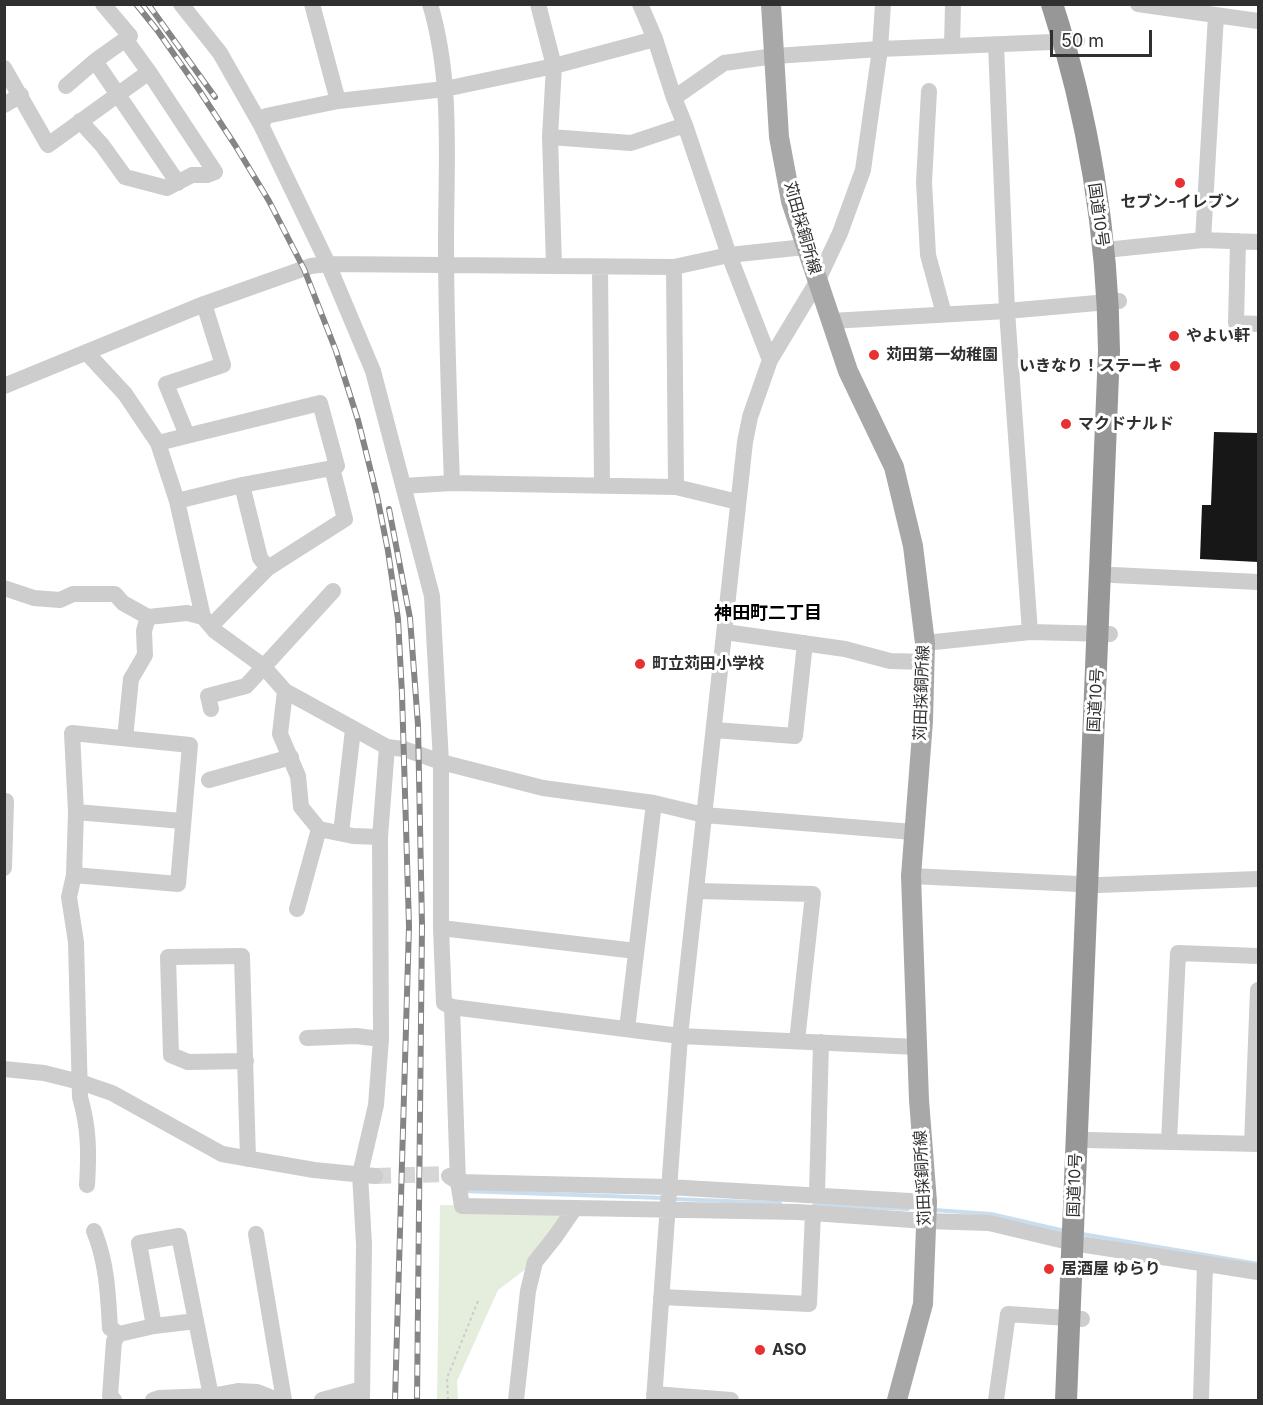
<!DOCTYPE html>
<html>
<head>
<meta charset="utf-8">
<style>
	body { margin:0 }
	#map { position:relative; width:1263px; height:1405px; overflow:hidden; background:#fff; font-family:Inter,sans-serif }
	canvas { display:block }
	.frame { position:absolute; inset:0; border:6px solid #303030; pointer-events:none }
	.scale { position:absolute; left:1050px; top:30px; width:102px; height:27px; box-sizing:border-box; border:3px solid #303030; border-top:0; padding-left:8px; font-size:18px; line-height:21px; white-space:nowrap; color:#303030; -webkit-text-stroke:4px #fff; paint-order:stroke }
</style>
</head>
<body>
<div id="map">
<canvas width="1263" height="1405"></canvas>
<div class="frame"></div>
<div class="scale">50 m</div>
</div>
<script>
const ctx = document.querySelector('canvas').getContext('2d');
ctx.lineJoin = 'round';
function fillPath(path, color) { ctx.fillStyle = color; ctx.fill(path, 'evenodd'); }
function trace(path, color, width, dash) { ctx.strokeStyle = color; ctx.lineWidth = width; ctx.lineCap = dash ? 'butt' : 'round'; ctx.setLineDash(dash || []); ctx.stroke(path); }
function write(font, color, halo, rows, align = 'center') {
  ctx.font = font + ' Inter,"Noto Sans JP",sans-serif'; ctx.lineWidth = 6; ctx.setLineDash([]); ctx.textBaseline = 'middle'; ctx.strokeStyle = halo; ctx.fillStyle = color; for (const [text, x, y, turn = 0] of rows) {
    ctx.save(); ctx.translate(x, y); ctx.rotate((+turn || 0) * Math.PI / 180); ctx.textAlign = isNaN(turn) ? turn : align; if (halo) ctx.strokeText(text, 0, 0); ctx.fillText(text, 0, 0); ctx.restore();
  }
}
fillPath(new Path2D(`
	M440,1205L575,1208L535,1262L498,1290L457,1381L458,1400H437Z`), '#e5eddd');
trace(new Path2D(`
	M463,1191L663,1198
	M673,1199L780,1203
	M814,1205L908,1209
	M934,1210L991,1214L1065,1231
	M1082,1234L1258,1264`), '#c9dded', 4);
fillPath(new Path2D(`
	M1214,432L1258,433V562L1200,559L1202,505H1211Z`), '#171717');
trace(new Path2D(`
	M375,1176L446,1174`), '#d6d6d6', 16, [16, 8]);
trace(new Path2D(`
	M448,1400L447,1378L478,1301`), '#cdcdcd', 2, [3, 3]);
trace(new Path2D(`
	M181,4L220,53L261,125L328,264L373,371L432,596L441,762V928L444,1003L452,1007L680,1036L917,1047
	M312,4L338,101
	M430,4C453,80 446,163 446,241C446,322 449,402 452,483
	M538,4L554,66L550,137L554,265
	M640,4L655,39L674,98L685,125L729,255L770,360
	M1138,4L1258,21
	M125,39L149,72
	M996,45L1007,311L1030,632
	M952,46L953,4
	M95,61L130,36L103,4
	M4,68L48,145L149,72L215,172L207,175H192L167,188L125,177L102,145L80,121
	M66,86L95,61L178,183
	M929,91L924,182L928,255L944,314
	M674,98L724,63L775,56L880,49L1077,41
	M4,105L21,95
	M261,125L266,116L338,101L445,89L554,66L655,39
	M550,137L631,143L685,125
	M1203,240L1216,15
	M1238,241L1236,323L1258,324
	M1115,249L1203,240L1258,242
	M600,267L602,486
	M674,267L676,487
	M831,321L1007,311L1119,301
	M86,352L125,394L158,443L177,501L203,617L215,631L263,666L285,691L387,747L404,749L441,762L543,788L654,803L704,815L913,832
	M4,386L204,304L311,266L328,264L674,267L729,255L805,247
	M187,435L166,384L223,365L204,304
	M158,443L320,403L337,466L332,468
	M242,485L260,558L268,568
	M403,486L452,483L676,487L738,502
	M177,501L242,485L332,468L345,519L268,568L211,626
	M1113,575L1258,582
	M4,588L34,598L60,600L73,594H115L123,603L148,617L187,613L203,617
	M725,632L845,649L890,661L926,662
	M925,643L1030,632L1110,634
	M285,691L280,734L298,776L301,807L319,829L353,836L380,837
	M211,709L208,696L246,686L333,591
	M714,730L795,736L805,643
	M125,738L131,679L145,655L144,631L148,617
	M209,780L291,757
	M76,812L182,821
	M341,833L353,730
	M4,868L6,801
	M74,875L178,884L190,745L72,733L76,812L74,875L69,897L76,942L80,1097C89,1128 89,1153 87,1185
	M911,876L1099,885L1258,879
	M697,891L813,894L797,1041
	M297,909L319,829
	M441,928L636,951
	M452,1007L458,1182L462,1206L798,1212L926,1221L989,1223L1073,1243L1258,1272
	M627,1029L654,803
	M307,1038L356,1036L381,1039
	M246,1061L188,1062L171,1055L168,957L242,956L248,1159
	M4,1069L44,1073L80,1082L112,1093L222,1154L314,1170L375,1176
	M1088,1140L1258,1144
	M1169,1142L1178,953L1258,956
	M1252,1144L1258,990
	M449,1176L458,1182L668,1187L927,1202
	M817,1194L821,1042
	M94,1231C107,1263 108,1294 110,1328L119,1334
	M256,1234L284,1400
	M661,1297L809,1304L813,1213
	M154,1326L139,1243L179,1236L211,1396
	M654,1394L731,1400
	M114,1400L110,1396L114,1341L119,1334L154,1326L196,1321
	M153,1400L159,1398L211,1396L238,1391L257,1392L277,1400
	M322,1400L362,1389
	M362,1400L364,1244L360,1174L376,1105L381,1039L380,837L387,747
	M516,1400L528,1291L535,1262L555,1237L575,1208
	M654,1400L680,1036L745,442L750,417L770,360L817,282L840,233L863,170L880,49L883,4
	M996,1400L1008,1314L1082,1319
	M1201,1400L1205,1264`), '#cdcdcd', 16);
trace(new Path2D(`
	M771,4L779,137L791,201L848,371L894,467L913,546L925,643L923,721L911,876L919,1100L927,1202L923,1304L897,1400`), '#a8a8a8', 20);
trace(new Path2D(`
	M1052,4C1088,114 1108,236 1109,351L1066,1400`), '#979797', 22);
const rail = new Path2D(`
	M136,4L157,30L199,90L235,145L269,201L304,269L336,351L358,420L377,496L388,551L398,619L402,694L409,926L395,1400
	M148,4L215,97
	M389,509L410,618L418,725L422,925L417,1400`);
trace(rail, '#858585', 6);
trace(rail, '#fff', 4, [11]);
for (const [x, y, r, color] of [
	[1180,183,6,"#e73132"],
	[1174,336,6,"#e73132"],
	[874,355,6,"#e73132"],
	[1175,366,6,"#e73132"],
	[1066,424,6,"#e73132"],
	[640,664,6,"#e73132"],
	[1049,1269,6,"#e73132"],
	[760,1350,6,"#e73132"]
]) { const dot = new Path2D(); dot.arc(x, y, r, 0, 2 * Math.PI); ctx.fillStyle = color; ctx.fill(dot); trace(dot, '#fff', 2); }
write('bold 16px', '#303030', '#fff', [
	["セブン-イレブン",1180,202,"center"],
	["やよい軒",1186,336],
	["苅田第一幼稚園",886,355],
	["いきなり！ステーキ",1163,366,"right"],
	["マクドナルド",1078,424],
	["町立苅田小学校",652,664],
	["居酒屋 ゆらり",1061,1269],
	["ASO",772,1350]
], 'left');
write('16px', '#303030', '#fff', [
	["国道10号",1098,215,82],
	["苅田採銅所線",802,228,74],
	["苅田採銅所線",922,693,-88],
	["国道10号",1096,700,-87],
	["苅田採銅所線",923,1178,-93],
	["国道10号",1075,1185,-88]
]);
write('bold 18px', '#000', '#fff', [
	["神田町二丁目",768,614]
]);
</script>
</body>
</html>
